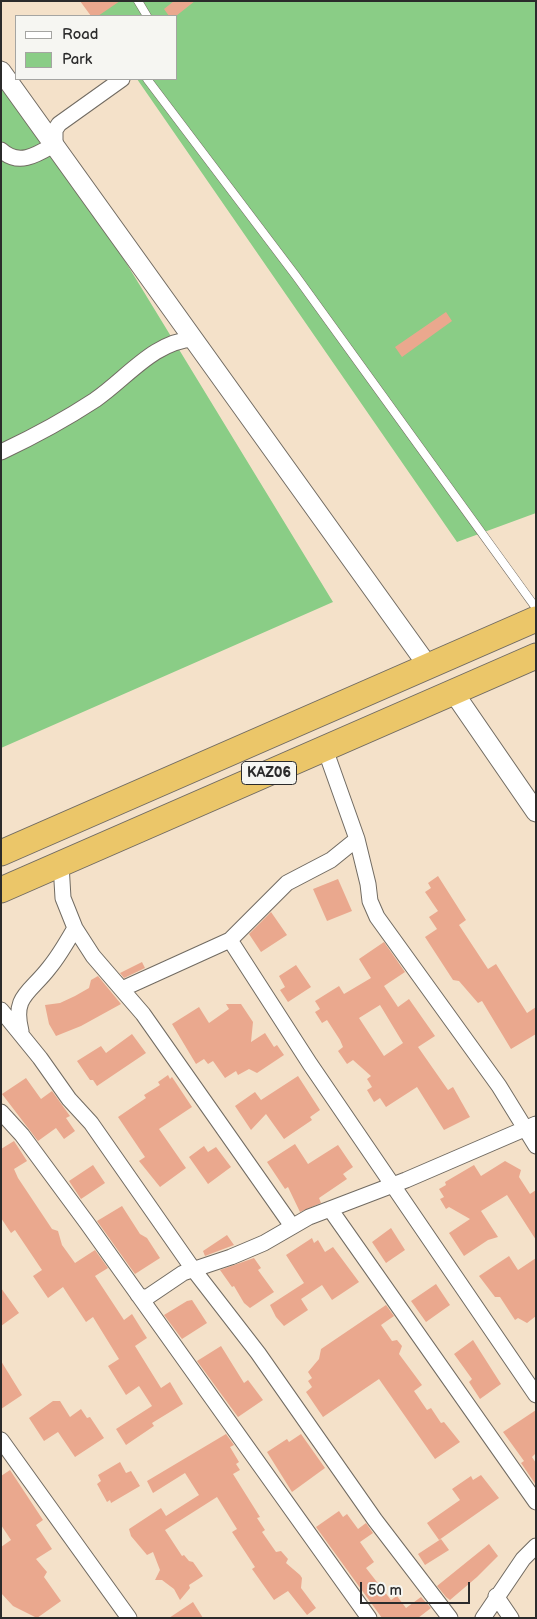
<!DOCTYPE html>
<html>
<head>
<meta charset="utf-8">
<style>
	body { margin:0 }
	#map { position:relative; width:537px; height:1619px; overflow:hidden; background:#f4e1c9; font-family:"Balsamiq Sans",sans-serif }
	canvas { display:block }
	.frame { position:absolute; inset:0; border:2px solid #2b2b2b; pointer-events:none }
	.legend { position:absolute; left:15px; top:15px; width:162px; height:65px; box-sizing:border-box; background:#f6f6f2; border:1px solid #a5a5a2; margin:0; padding:6px 9px; list-style:none; font-size:15px; color:#2b2b2b }
	.legend li { display:flex; align-items:center; gap:10px; height:25px }
	.legend b { width:25px; border:1px solid #a5a5a2 }
	.scale { position:absolute; left:360px; top:1582px; width:110px; height:22px; box-sizing:border-box; border:2px solid #2b2b2b; border-top:0; padding-left:6px; font-size:15px; line-height:18px; white-space:nowrap; color:#2b2b2b; -webkit-text-stroke:4px #f6f6f2; paint-order:stroke }
</style>
</head>
<body>
<div id="map">
<canvas width="537" height="1619"></canvas>
<div class="frame"></div>
<ul class="legend">
<li><b style="height:6px;background:#fff"></b>Road</li>
<li><b style="height:14px;background:#8acd86"></b>Park</li>
</ul>
<div class="scale">50 m</div>
</div>
<script>
const ctx = document.querySelector('canvas').getContext('2d');
ctx.lineJoin = 'round';
function fillPath(path, color) { ctx.fillStyle = color; ctx.fill(path, 'evenodd'); }
function trace(path, color, width, dash) { ctx.strokeStyle = color; ctx.lineWidth = width; ctx.lineCap = dash ? 'butt' : 'round'; ctx.setLineDash(dash || []); ctx.stroke(path); }
function write(font, color, halo, rows, align = 'center') {
  ctx.font = font + ' "Balsamiq Sans",sans-serif'; ctx.lineWidth = 4.5; ctx.setLineDash([]); ctx.textBaseline = 'middle'; ctx.strokeStyle = halo; ctx.fillStyle = color; for (const [text, x, y, turn = 0] of rows) {
    ctx.save(); ctx.translate(x, y); ctx.rotate((+turn || 0) * Math.PI / 180); ctx.textAlign = isNaN(turn) ? turn : align; if (halo) ctx.strokeText(text, 0, 0); ctx.fillText(text, 0, 0); ctx.restore();
  }
}
fillPath(new Path2D(`
	M83,1H536V513L457,542L137,79H176V16H94Z
	M1,78L50,138L333,602L1,748Z`), '#8acd86');
fillPath(new Path2D(`
	M80,1H120L98,16H91Z
	M174,1H195L176,16H169L164,9Z
	M446,312L452,321L402,357L395,347Z
	M438,876L466,920L459,925L488,969L496,964L527,1013L536,1007V1034L511,1049L482,1001L478,1003L459,981L453,980L425,937L437,929L429,917L438,911L425,892L431,888L428,883Z
	M338,879L352,911L327,921L313,889Z
	M271,912L287,935L261,952L249,934Z
	M384,942L405,972L384,986L398,1007L409,999L435,1036L418,1047L448,1090L453,1087L470,1117L444,1130L417,1087L386,1107L380,1098L374,1102L367,1090L372,1087L367,1079L371,1076L353,1060L347,1064L338,1051L343,1047L340,1040L327,1020L322,1023L315,1012L320,1009L315,1001L339,986L344,994L371,978L359,959ZM380,1005L403,1043L384,1056L359,1018Z
	M142,962L145,968L124,978L120,973Z
	M296,965L311,987L288,1002L280,990L285,987L279,976Z
	M98,976L121,1004L81,1026L56,1036L49,1024L45,1005L60,1003L75,996L89,988L91,980Z
	M226,1004H241L253,1022L251,1042L265,1033L274,1047L277,1045L284,1055L257,1073L249,1069L238,1075L236,1071L225,1078L213,1061L208,1064L204,1059L196,1064L172,1024L199,1007L209,1023L229,1009Z
	M132,1034L146,1053L97,1086L93,1080H90L77,1061L101,1046L106,1053Z
	M168,1075L170,1079L172,1077L192,1107L159,1129L186,1168L160,1187L139,1161L145,1157L118,1117L146,1098L144,1095L160,1085L158,1082Z
	M298,1076L320,1110L310,1117L312,1120L284,1139L266,1114L251,1130L235,1106L255,1092L261,1100Z
	M26,1078L41,1099L52,1091L70,1116L66,1118L75,1131L64,1139L56,1128L38,1141L2,1094Z
	M14,1141L27,1161L14,1169L18,1178L52,1229L58,1231L62,1245L75,1263L95,1250L108,1268L95,1276L124,1320L132,1314L147,1338L135,1346L161,1388L170,1382L183,1404L152,1423L154,1426L126,1445L116,1429L152,1406L139,1386L126,1395L108,1366L119,1359L93,1317L86,1322L63,1287L48,1298L33,1276L42,1270L15,1230L11,1233L1,1218V1149Z
	M295,1144L308,1164L338,1145L353,1167L343,1174L347,1179L319,1198L321,1203L300,1212L288,1187L285,1189L267,1162Z
	M204,1146L208,1152L216,1147L231,1167L208,1184L189,1157Z
	M505,1161L521,1170L519,1177L530,1194L536,1190V1240L507,1195L481,1211L498,1237L488,1240L464,1256L449,1233L470,1219L449,1207L446,1209L440,1199L444,1197L439,1189L446,1185L445,1182L474,1165L481,1176Z
	M93,1165L105,1183L81,1199L69,1181Z
	M122,1206L140,1234L147,1238L160,1258L135,1274L97,1221Z
	M391,1228L405,1250L386,1263L372,1242Z
	M227,1235L234,1245L205,1256L203,1251Z
	M312,1238L314,1243L318,1240L325,1252L333,1247L359,1282L332,1300L322,1285L301,1299L308,1310L284,1326L276,1317L270,1305L304,1283L286,1255Z
	M509,1256L518,1270L536,1258V1316L527,1323L518,1318L515,1320L500,1297H495L479,1276Z
	M254,1258L261,1268L258,1270L274,1292L250,1308L244,1303L234,1286L232,1287L220,1270Z
	M436,1284L450,1305L426,1322L411,1301Z
	M1,1288L19,1313L1,1326Z
	M192,1300L207,1323L182,1339L164,1315L187,1301Z
	M386,1305L394,1316L381,1325L392,1341L397,1340L402,1346L399,1354L422,1385L414,1391L427,1410L431,1408L441,1423L444,1422L460,1442L435,1459L379,1379L323,1417L306,1392L312,1387L308,1381L312,1378L308,1372L319,1359L321,1349Z
	M473,1340L501,1384L480,1399L469,1382L472,1379L454,1354Z
	M221,1346L244,1383L248,1380L263,1400L238,1417L197,1361Z
	M1,1361L22,1395L1,1409Z
	M53,1401H60L70,1417L81,1409L87,1418L90,1417L104,1438L75,1457L58,1432L44,1441L29,1418Z
	M536,1410V1453L532,1457L536,1463V1485L521,1463L524,1461L503,1432Z
	M226,1434L234,1445L230,1447L239,1462L236,1464L240,1470L233,1474L260,1517L257,1518L265,1530L262,1532L276,1552L281,1551L288,1559L286,1563L300,1575L302,1578L301,1588L316,1608L307,1615L288,1591L274,1600L252,1569L255,1567L232,1532L237,1529L217,1497L165,1530L182,1556L184,1555L189,1561L193,1562L203,1576L189,1585L190,1588L180,1600L174,1589L162,1580H155L160,1570L153,1552L147,1555L131,1536L129,1529L161,1508L166,1516L199,1495L185,1473L153,1493L147,1481Z
	M301,1434L325,1468L292,1492L267,1452L287,1439L289,1442Z
	M120,1462L126,1473L131,1471L140,1486L111,1503L110,1500L107,1502L97,1484L101,1481L98,1475Z
	M10,1470L43,1520L36,1525L52,1549L36,1559L47,1572L44,1577L61,1601L37,1618L13,1606L1,1593V1547L11,1540L1,1525V1476Z
	M481,1475L499,1498L439,1540L427,1523L460,1500L452,1489L471,1476L473,1480Z
	M339,1511L343,1517L347,1514L358,1529L366,1523L373,1533L360,1542L374,1562L366,1568L391,1600L397,1596L406,1608L421,1597L431,1608L418,1618H382L316,1527Z
	M441,1539L449,1550L425,1565L418,1554Z
	M489,1544L498,1556L477,1577L450,1600L446,1597L437,1586Z
	M193,1602L203,1618H169Z`), '#eaa88e');
const service = new Path2D(`
	M138,1L147,16
	M147,79L296,276L536,608`);
const minor = new Path2D(`
	M1,150C19,167 38,154 55,144V130L59,124L122,79
	M1,452C33,437 66,419 95,400C127,378 154,341 194,339
	M325,749L357,839L368,884L370,901L377,917L499,1086L536,1146
	M75,928L93,956L143,1014L292,1226
	M230,940L310,1064L536,1395
	M122,989L230,940L287,883L331,860L357,839
	M1,1010L40,1058L69,1099L91,1123L193,1269L258,1353L375,1520L450,1618
	M21,1031C12,996 30,993 49,968C59,956 67,942 75,928L63,898L61,864
	M1,1112L22,1135L87,1223L369,1618
	M330,1209L536,1502
	M138,1295L146,1298L183,1273L231,1257L264,1243L309,1217L406,1180L536,1124
	M1,1440L129,1618
	M496,1596L511,1618
	M483,1618L523,1559L536,1546`);
const tertiary = new Path2D(`
	M1,71L428,666
	M454,693L536,812`);
const trunk = new Path2D(`
	M1,853L536,619
	M1,890L536,656`);
trace(service, '#716b62', 9);
trace(minor, '#716b62', 17);
trace(tertiary, '#716b62', 21);
trace(trunk, '#716b62', 27);
trace(service, '#fff', 8);
trace(minor, '#fff', 15);
trace(tertiary, '#fff', 19);
trace(trunk, '#ebc669', 25);
for (const [x, y, w] of [
	[269,773,55]
]) { const box = new Path2D(); box.roundRect(x - w / 2, y - 11.5, w, 23, 4); ctx.fillStyle = '#f6f6f2'; ctx.fill(box); trace(box, '#2b2b2b', 1); }
write('bold 14px', '#2b2b2b', null, [
	["KАZ06",269,773]
]);
</script>
</body>
</html>
